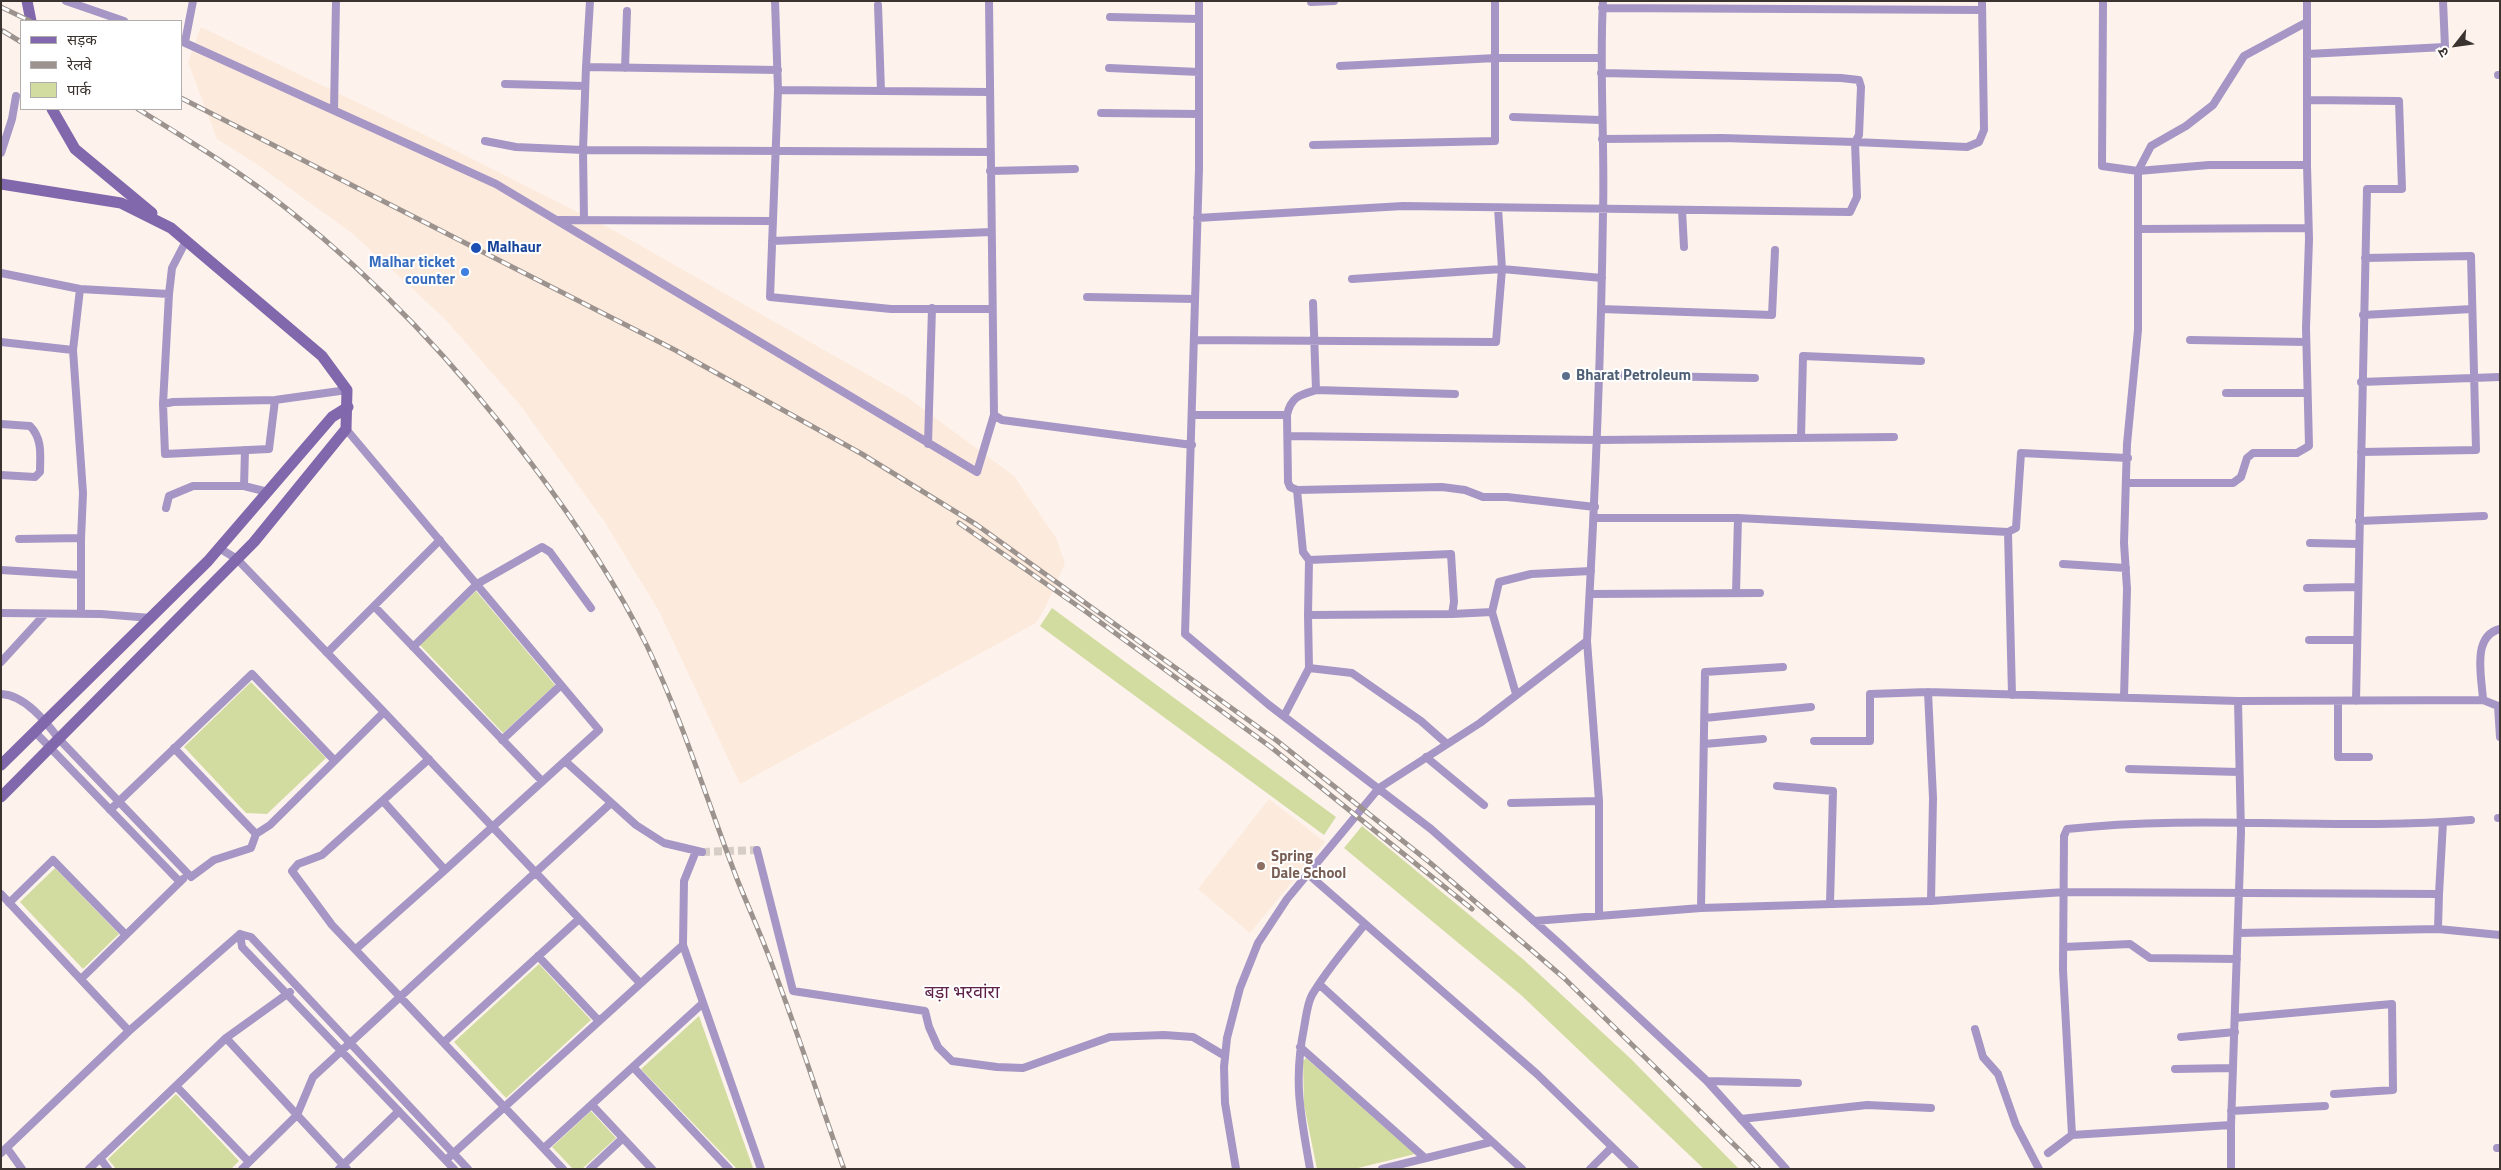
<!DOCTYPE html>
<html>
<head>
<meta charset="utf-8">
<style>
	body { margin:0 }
	#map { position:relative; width:2501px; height:1170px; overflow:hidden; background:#fdf3ec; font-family:"Titillium Web","Noto Sans Devanagari",sans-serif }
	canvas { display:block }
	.frame { position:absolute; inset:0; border:2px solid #3a332f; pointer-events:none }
	.legend { position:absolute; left:20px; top:20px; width:162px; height:90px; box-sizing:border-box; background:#fff; border:1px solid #b0adac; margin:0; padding:6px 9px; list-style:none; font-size:15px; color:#3a332f }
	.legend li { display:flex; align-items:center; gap:10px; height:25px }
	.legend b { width:25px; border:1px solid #b0adac }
	.north { position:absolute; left:2431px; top:20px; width:50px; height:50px; -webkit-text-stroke:4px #fff; paint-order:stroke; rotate:240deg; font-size:14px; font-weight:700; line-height:20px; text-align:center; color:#3a332f }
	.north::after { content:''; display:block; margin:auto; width:18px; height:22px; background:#3a332f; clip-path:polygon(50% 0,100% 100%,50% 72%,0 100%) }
</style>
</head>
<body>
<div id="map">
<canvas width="2501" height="1170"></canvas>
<div class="frame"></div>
<ul class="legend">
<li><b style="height:6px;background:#8167ab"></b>सड़क</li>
<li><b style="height:6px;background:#9c938e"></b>रेलवे</li>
<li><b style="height:14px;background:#d2dca1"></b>पार्क</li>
</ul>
<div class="north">उ</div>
</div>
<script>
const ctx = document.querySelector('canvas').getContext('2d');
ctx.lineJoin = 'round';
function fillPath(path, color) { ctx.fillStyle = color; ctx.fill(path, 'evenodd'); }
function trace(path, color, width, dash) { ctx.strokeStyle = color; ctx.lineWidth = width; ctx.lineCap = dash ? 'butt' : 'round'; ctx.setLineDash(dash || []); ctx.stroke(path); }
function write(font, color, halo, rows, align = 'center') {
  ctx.font = font + ' "Titillium Web","Noto Sans Devanagari",sans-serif'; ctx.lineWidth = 4; ctx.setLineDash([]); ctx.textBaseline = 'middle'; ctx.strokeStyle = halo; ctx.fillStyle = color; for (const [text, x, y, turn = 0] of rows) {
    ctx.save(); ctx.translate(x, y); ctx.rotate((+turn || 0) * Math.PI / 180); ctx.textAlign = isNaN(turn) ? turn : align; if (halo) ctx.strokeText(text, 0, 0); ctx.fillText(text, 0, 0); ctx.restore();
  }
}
fillPath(new Path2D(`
	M201,27L425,135L613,230L907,397L1014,476L1056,538L1065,563L1046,606L1036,623L740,784L659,611L604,521L520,405L444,318L353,234L255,163L217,139L188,62Z
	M1269,799L1325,842L1250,933L1198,889Z`), '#fceadd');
fillPath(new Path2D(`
	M476,591L555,685L503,733L420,645Z
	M1052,608L1336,817L1324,835L1040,626Z
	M251,682L326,758L267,814L246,813L184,747Z
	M1362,826L1524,960L1631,1059L1739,1169H1704L1521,995L1344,848Z
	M55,868L119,934L83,969L20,902Z
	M539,964L591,1020L506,1098L454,1042Z
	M699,1016L753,1168L737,1169L641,1069Z
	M1306,1058L1415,1154L1354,1169H1317L1304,1105L1303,1061Z
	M176,1094L239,1161L231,1169H116L108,1159Z
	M591,1111L616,1138L582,1169H573L552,1147Z`), '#d2dca1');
trace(new Path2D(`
	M702,852L757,850`), '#d6cdc6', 8, [8, 4]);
trace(new Path2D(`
	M66,1L124,21
	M775,1L778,90L990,92
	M989,1L994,415L1002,420L1192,445
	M1199,1V168L1185,634L1269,705L1431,829L1561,945L1707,1081L1786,1169
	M2103,1L2102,166L2138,171L2151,146L2186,126L2213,105L2244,56L2307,22
	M2307,1V165
	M1311,2L1334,1
	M878,5L881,91
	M1602,8L1982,10
	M1110,17L1199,19
	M181,41L496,184L977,472L994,415
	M185,42L193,1
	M2307,54L2445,47L2443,1
	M1340,66L1496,58H1600
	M586,67L590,1
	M625,68L627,11
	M1109,68L1199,72
	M1601,73L1841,78L1859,80L1861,87L1859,135L1855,142L1722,138L1602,139
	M2498,75H2500
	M505,84L585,86
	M778,90L770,297L891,309H992
	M2308,100L2399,101L2402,189H2367L2356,701
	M334,110L336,1
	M1101,113L1199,114
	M1513,117L1601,120
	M485,141L516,147L583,150L586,67L778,70
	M1313,145L1495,141V1
	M1,153L12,119L16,96
	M990,171L1075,169
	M1682,210L1684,247
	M1197,218L1403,206L1850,212L1857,197L1855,142L1967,147L1979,142L1984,130L1982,1
	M558,220L773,221
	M584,220L583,150L990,152
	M2138,229L2308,228
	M186,241L172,268L169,294L163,404L165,454L269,449L275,400
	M772,241L991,232
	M1,273L80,289L169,294
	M1352,279L1502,269L1602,278
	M80,289L73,350L83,493L81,539V614
	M1087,297L1195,299
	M1313,303L1316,390L1455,394
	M1601,309L1772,315L1775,250
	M2363,315L2472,309
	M1194,340L1496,342L1502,269L1498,208
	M2190,340L2306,342
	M1,342L73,350
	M1600,375L1755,378
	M2361,382L2500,377
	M2226,393H2307
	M163,404L173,402L275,400L347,390
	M1193,415H1287L1288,482L1290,487L1297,490
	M1287,415C1291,397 1299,395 1316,390
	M1,424L30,426C43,439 40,456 40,472L35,477L1,475
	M346,429L599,730L445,870
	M1289,436L1598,440L1894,437
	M1801,438L1803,356L1921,361
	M928,444L932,308
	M2361,452L2476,450L2471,256L2365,258
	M244,486L245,450
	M166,508L169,496L193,486H244L268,492
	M1594,518H1738L2008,532L2016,528L2021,453L2128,458
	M2359,521L2484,516
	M2008,532L2012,695
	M19,539L81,538
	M2310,543L2358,544
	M219,548L237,559L384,712L640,983
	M2063,564L2126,568
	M1,570L81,575
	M2307,588L2357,587
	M1736,593L1738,518
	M1590,594L1760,593
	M374,606L542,781
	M1,613L101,614L151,618
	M1452,614L1492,612
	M1308,615L1309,560
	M2309,640H2357
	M1587,641L1599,801V914
	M413,647L477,584L542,547L550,552L591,608
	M327,653L440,540
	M1,662L45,614
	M1,694C25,695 46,722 59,739L191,877L214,860L251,848L256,834L270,825L384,712
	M1516,694L1492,612L1499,582L1531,574L1591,571
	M2124,697L2127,589L2124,543L2127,444L2138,330V171L2209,165H2307L2309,239L2306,328L2309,446L2297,453H2253L2247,458L2241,477L2233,483H2127
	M2483,700L2498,706L2500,737
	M2338,701V757H2369
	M1284,716L1309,668
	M1705,718L1811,707
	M35,732L180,882
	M502,740L561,685
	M1814,741H1870V694L1928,692
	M1447,744L1421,721L1352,673L1309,668L1308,615L1452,614L1454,602L1451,554L1309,560L1303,552L1297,490L1442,487L1465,490L1483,497H1507L1595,507
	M1704,744L1763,739
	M174,748L256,834
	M1426,757L1484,805
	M429,759L322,855L298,864L292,871L332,925L563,1169
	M565,761L636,825L664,843L702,852
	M2129,769L2239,772
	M1777,786L1833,791L1830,904
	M1511,803L1599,801
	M110,810L252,674L334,760
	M2498,818H2500
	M757,850L793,991L925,1011L929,1027L938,1047L952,1061L997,1067L1023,1068L1110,1037L1164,1035L1193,1037L1225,1056
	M696,851L684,881L683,945L761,1169
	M1308,874L1537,1074L1635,1169
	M1,894L129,1031
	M1931,901L2065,892L2439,894L2443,822
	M9,903L53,860L126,935
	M1701,908L1705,672L1783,667
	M1534,921L1701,908L1931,901L1933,798L1928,692L2238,701
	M2438,929L2500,935
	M2238,933L2438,929L2439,894
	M240,934L251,937L468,1169
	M240,934L242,947L454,1169
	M2064,947L2130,944L2150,958L2237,959
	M356,949L445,870L383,801
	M538,956L599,1021
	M81,979L183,879
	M1319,984L1522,1169
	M2235,1018L2392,1004L2393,1090L2334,1094
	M1975,1029L1983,1057L1998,1074L2016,1125L2039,1169
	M2181,1037L2235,1032
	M226,1038L347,1169
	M444,1042L579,919
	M1300,1047L1425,1158
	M633,1067L729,1169
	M2175,1069L2233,1068
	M1707,1081L1798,1083
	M176,1086L249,1162
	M592,1105L652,1169
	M2231,1111L2325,1106
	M1741,1119L1867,1105L1931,1108
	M2072,1135L2063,970L2064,836L2067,829C2201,814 2337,831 2471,820
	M7,1148L22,1169
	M544,1148L703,1003
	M2497,1148H2500
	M1,1153L129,1031L240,934
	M2048,1153L2072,1135L2231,1125
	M100,1158L108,1169
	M446,1160L683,945
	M89,1169L226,1038L290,992
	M242,1169L297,1115L313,1077L611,803
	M339,1169L399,1111
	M590,1169L623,1138
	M1236,1169L1225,1103L1224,1067L1227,1038L1240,988L1258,943L1287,899L1379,788L1480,723L1587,641C1595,498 1601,356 1603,213C1605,142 1599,72 1603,1
	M1310,1169C1301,1116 1293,1082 1304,1028C1306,1018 1307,1004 1312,995C1327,969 1347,947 1365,924
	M1382,1169L1491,1142
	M1590,1169L1612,1147
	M2231,1169V1125L2241,832L2238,701L2483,700C2482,678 2471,636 2500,629`), '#a696c5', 8);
trace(new Path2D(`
	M27,1L31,21
	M52,109L75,149L152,213
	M1,184L121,203L171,228L322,356L347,390L346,429L254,542L1,797
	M1,765L208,561L332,417L348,407`), '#8167ab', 11);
const rail = new Path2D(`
	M1,7L30,21
	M3,31L21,42
	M181,98L675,350L862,454L977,525L1276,740L1428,861L1564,978L1759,1169
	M138,109C190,141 243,173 291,212C382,284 461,370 531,463C574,520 615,581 647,646C683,721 707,801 737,879C749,909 763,939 774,970C799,1036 820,1103 844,1169
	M959,523L1085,611L1272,748L1472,909`);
trace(rail, '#9c938e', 5);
trace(rail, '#fff', 3, [9]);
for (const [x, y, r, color] of [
	[476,248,6,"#1a4fb4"],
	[465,272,5,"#3f7fe0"],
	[1566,376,5,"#5c6f8a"],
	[1261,866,5,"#8d6e63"]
]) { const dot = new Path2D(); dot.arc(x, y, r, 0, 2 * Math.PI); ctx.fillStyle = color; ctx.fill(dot); trace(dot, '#fff', 2); }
write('bold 15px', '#164399', '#fff', [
	["Malhaur",487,248]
], 'left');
write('bold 15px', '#366cbe', '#fff', [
	["Malhar ticket",455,263],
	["counter",455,280]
], 'right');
write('bold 15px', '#4e5e75', '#fff', [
	["Bharat Petroleum",1576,376]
], 'left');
write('bold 15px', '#785e54', '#fff', [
	["Spring",1271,857],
	["Dale School",1271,874]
], 'left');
write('18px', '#5e2147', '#fff', [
	["बड़ा भरवांरा",962,994]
]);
</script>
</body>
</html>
